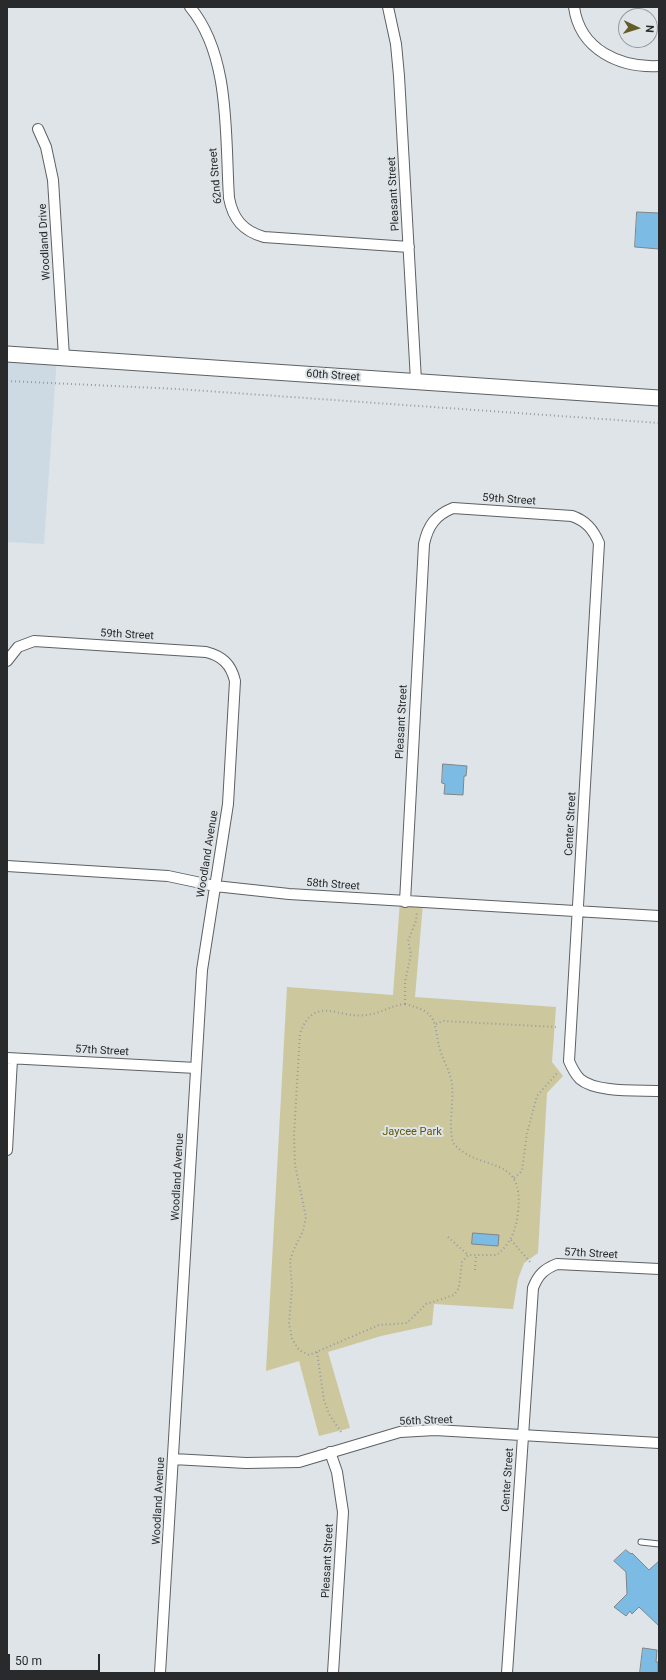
<!DOCTYPE html>
<html>
<head>
<meta charset="utf-8">
<style>
	body { margin:0 }
	#map { position:relative; width:666px; height:1680px; overflow:hidden; background:#dee4e7; font-family:Roboto,sans-serif }
	canvas { display:block }
	.frame { position:absolute; inset:0; border:8px solid #282a2c; pointer-events:none }
	.north { position:absolute; left:618px; top:8px; width:40px; height:40px; box-sizing:border-box; background:#dee4e7; border:1px solid #959a9c; border-radius:50%; rotate:94deg; font-size:11px; font-weight:700; line-height:16px; text-align:center; color:#282a2c }
	.north::after { content:''; display:block; margin:auto; width:14px; height:18px; background:#645d2a; clip-path:polygon(50% 0,100% 100%,50% 72%,0 100%) }
	.scale { position:absolute; left:8px; top:1654px; width:92px; height:18px; box-sizing:border-box; border:2px solid #282a2c; border-top:0; padding-left:5px; font-size:12px; line-height:14px; white-space:nowrap; color:#282a2c; -webkit-text-stroke:3px #dee4e7; paint-order:stroke }
</style>
</head>
<body>
<div id="map">
<canvas width="666" height="1680"></canvas>
<div class="frame"></div>
<div class="north">N</div>
<div class="scale">50 m</div>
</div>
<script>
const ctx = document.querySelector('canvas').getContext('2d');
ctx.lineJoin = 'round';
function fillPath(path, color) { ctx.fillStyle = color; ctx.fill(path, 'evenodd'); }
function trace(path, color, width, dash) { ctx.strokeStyle = color; ctx.lineWidth = width; ctx.lineCap = dash ? 'butt' : 'round'; ctx.setLineDash(dash || []); ctx.stroke(path); }
function write(font, color, halo, rows, align = 'center') {
  ctx.font = font + ' Roboto,sans-serif'; ctx.lineWidth = 4; ctx.setLineDash([]); ctx.textBaseline = 'middle'; ctx.strokeStyle = halo; ctx.fillStyle = color; for (const [text, x, y, turn = 0] of rows) {
    ctx.save(); ctx.translate(x, y); ctx.rotate((+turn || 0) * Math.PI / 180); ctx.textAlign = isNaN(turn) ? turn : align; if (halo) ctx.strokeText(text, 0, 0); ctx.fillText(text, 0, 0); ctx.restore();
  }
}
fillPath(new Path2D(`
	M7,354L57,357L44,544L7,542Z`), '#cedae3');
fillPath(new Path2D(`
	M400,901L423,903L415,997L556,1007L552,1062L563,1076L547,1093L538,1253L524,1263L518,1279L513,1309L434,1304L432,1325L381,1336L328,1352L350,1428L319,1436L299,1361L266,1371L287,987L393,995Z`), '#ccc79d');
const building = new Path2D(`
	M637,212L659,213V249L635,247Z
	M443,764L467,766L466,776H464L463,795L444,794L445,784L442,783Z
	M473,1233L499,1235L498,1246L472,1244Z
	M626,1550L631,1554L632,1553L649,1570L659,1561V1626L639,1607L632,1614L630,1611L626,1616L614,1607L627,1594L626,1572L614,1561Z
	M643,1648L657,1650L656,1662H658V1673H640Z`);
fillPath(building, '#7cbbe4');
trace(building, '#808588', 1);
const lane = new Path2D(`
	M641,1542L659,1544`);
const street = new Path2D(`
	M190,7C231,56 225,137 229,198C233,219 243,231 264,237L409,247
	M388,7L396,44L399,76L416,381
	M574,7C580,50 620,68 659,66
	M38,129L46,147L53,180L64,357
	M7,661L18,647L34,641L206,652C222,656 231,664 235,681L228,804L202,970L160,1673
	M7,866L168,876L215,886L289,894L659,916
	M405,902L424,544C428,525 436,515 453,508L572,516C586,521 593,529 599,543L569,1061C572,1068 575,1074 580,1079C596,1093 639,1090 659,1091
	M7,1058L196,1068
	M7,1150L12,1059
	M330,1452L337,1472L343,1512L333,1673
	M173,1459L246,1463L299,1462L400,1432L435,1430L659,1443
	M507,1673L533,1288C538,1275 544,1269 557,1264L659,1269`);
const secondary = new Path2D(`
	M7,354L659,398`);
trace(lane, '#5d6164', 7);
trace(street, '#5d6164', 12);
trace(secondary, '#5d6164', 17);
trace(new Path2D(`
	M7,381L178,389L659,423
	M405,1004C442,1013 432,1024 441,1053C445,1063 451,1074 452,1085C454,1105 448,1123 453,1143C480,1174 525,1152 518,1212C516,1230 511,1243 497,1255H468L462,1262L459,1288L454,1295L426,1304L407,1323L379,1325L309,1355L299,1350L292,1339L289,1323L292,1288L290,1261L294,1249L303,1231L306,1217L295,1165L294,1135L300,1033C315,994 338,1019 366,1015C380,1014 391,1005 405,1004Z
	M405,1004V982L411,954L408,941L416,921L417,912
	M436,1024L443,1021L556,1027
	M514,1178L522,1171L527,1133L537,1096L558,1072
	M448,1237L468,1255
	M511,1240L530,1262
	M475,1270L476,1255
	M317,1352L324,1400L329,1414L341,1432`), '#979c9e', 2, [1, 3]);
trace(lane, '#fff', 5);
trace(street, '#fff', 10);
trace(secondary, '#fff', 15);
write('11px', '#282a2c', '#dee4e7', [
	["62nd Street",216,176,-95],
	["Pleasant Street",394,194,-93],
	["Woodland Drive",45,242,-93],
	["60th Street",333,376,4],
	["59th Street",509,500,4],
	["59th Street",127,635,3],
	["Pleasant Street",402,722,-87],
	["Center Street",571,824,-87],
	["Woodland Avenue",208,854,-81],
	["58th Street",333,885,4],
	["57th Street",102,1051,3],
	["Woodland Avenue",178,1177,-87],
	["57th Street",591,1254,3],
	["56th Street",426,1421,-2],
	["Center Street",508,1480,-86],
	["Woodland Avenue",159,1501,-87],
	["Pleasant Street",328,1561,-87]
]);
write('11px', '#615702', '#dee4e7', [
	["Jaycee Park",412,1132]
]);
</script>
</body>
</html>
